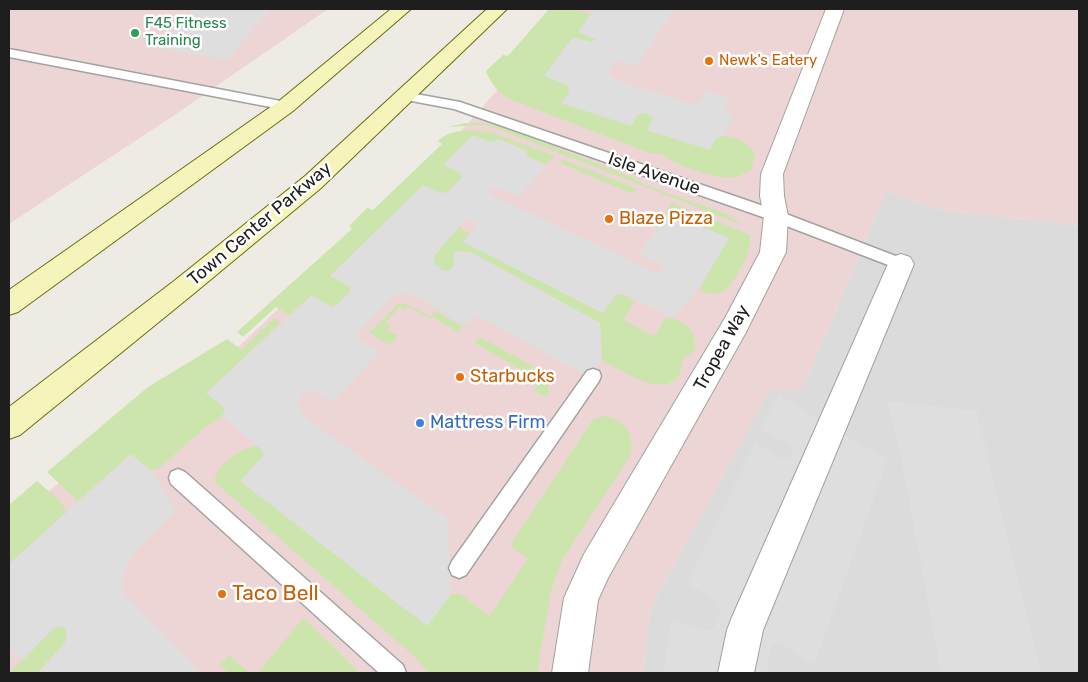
<!DOCTYPE html>
<html>
<head>
<meta charset="utf-8">
<style>
	body { margin:0 }
	#map { position:relative; width:1088px; height:682px; overflow:hidden; background:#eeeae4; font-family:Rubik,sans-serif }
	canvas { display:block }
	.frame { position:absolute; inset:0; border:10px solid #1e1e1e; pointer-events:none }
</style>
</head>
<body>
<div id="map">
<canvas width="1088" height="682"></canvas>
<div class="frame"></div>
</div>
<script>
const ctx = document.querySelector('canvas').getContext('2d');
ctx.lineJoin = 'round';
function fillPath(path, color) { ctx.fillStyle = color; ctx.fill(path, 'evenodd'); }
function trace(path, color, width, dash) { ctx.strokeStyle = color; ctx.lineWidth = width; ctx.lineCap = dash ? 'butt' : 'round'; ctx.setLineDash(dash || []); ctx.stroke(path); }
function write(font, color, halo, rows, align = 'center') {
  ctx.font = font + ' Rubik,sans-serif'; ctx.lineWidth = 5; ctx.setLineDash([]); ctx.textBaseline = 'middle'; ctx.strokeStyle = halo; ctx.fillStyle = color; for (const [text, x, y, turn = 0] of rows) {
    ctx.save(); ctx.translate(x, y); ctx.rotate((+turn || 0) * Math.PI / 180); ctx.textAlign = isNaN(turn) ? turn : align; if (halo) ctx.strokeText(text, 0, 0); ctx.fillText(text, 0, 0); ctx.restore();
  }
}
fillPath(new Path2D(`
	M886,191L942,210L1079,225V673H643L650,609L771,387L802,389Z`), '#dcdbdb');
fillPath(new Path2D(`
	M9,9H328L173,116L9,224Z
	M569,9H1079V225L942,210L886,191L802,389L771,388L650,609L643,673H9V525L160,397L236,349L439,156Z`), '#eed5d5');
fillPath(new Path2D(`
	M549,9H573L591,14L578,32L596,39L544,76L568,85L569,92L561,104L638,114C644,111 651,113 654,118L648,131L716,138C729,132 750,143 755,155L751,170C731,183 713,177 692,169C687,167 679,165 674,162C662,155 666,154 650,153L509,99C498,92 491,84 486,71L503,55L508,56Z
	M465,123H483L505,127L634,178L645,185L727,214L742,225L498,129L484,125L447,127Z
	M471,130L491,132L555,156L546,165L527,156L526,151L499,139L443,165L460,173L462,178L447,192L441,193L331,275L350,287V292L337,305L331,307L312,295L289,315L276,307L243,337L237,332L352,229L349,226L367,208L373,210L442,144L438,141C447,132 458,131 471,130Z
	M562,159L637,189L633,194L560,163Z
	M672,203L750,235C751,250 746,259 738,273C730,288 720,301 701,290L700,287L729,238L672,220L675,216L666,212Z
	M459,227L470,234L464,242L603,313L616,295C625,293 630,296 634,303L623,320L654,336L666,318C687,319 695,331 695,350C692,353 686,356 683,360C680,365 682,374 677,378C659,397 621,370 602,360L600,323L453,268L449,271L442,270L434,264V256Z
	M405,303L430,316L436,311L463,327L458,332L433,317L430,319L408,306L404,309L400,307L386,322L390,325L386,330L398,336L390,345L369,333L398,304Z
	M274,318L281,322L207,393L223,406L225,411L222,416L202,430L158,469L150,470L131,454L78,501L47,472L148,387L227,339L242,350Z
	M480,337C494,345 538,366 546,379C549,384 548,391 548,398L534,390L540,381L475,343Z
	M604,416C627,420 635,434 630,456L562,560L551,591L537,673H428L416,658L214,481C218,464 242,448 258,445L264,451L263,456L241,481L427,626L451,594H460L490,616L528,559L510,545L593,419Z
	M37,481L60,501L67,512L9,564V505Z
	M304,617V618L360,673H258Z
	M63,626L67,632L65,643L37,673H9L54,628Z
	M229,655L249,673H228L220,665Z`), '#cce5ad');
fillPath(new Path2D(`
	M193,9H270L227,60L156,48Z
	M595,9H675L637,66L618,61L610,68L609,72L612,77L618,81L692,104L700,102L706,91L729,98L724,112L733,116L723,136L716,138L710,150L647,130L653,118L649,114H638L631,126L561,103L569,92L568,85L544,76L573,37L591,42L596,39L578,32Z
	M473,135L491,142L499,139L527,151V156L546,165L519,197L499,188H494L490,193L491,195L657,273L664,270L662,266L639,255L664,217L683,224L687,225L691,222L729,238L700,287L674,318L623,294L616,295L603,313L463,242L478,225L475,221L465,220L434,256L435,264L442,270L449,271L453,267L455,251L471,252L600,323L602,360L588,377L479,316L463,325L415,295L402,294L393,296L358,332L360,340L380,352L332,403L312,390L301,395L298,406L306,418L448,519L451,594L427,626L240,481L263,456V451L222,416L225,411L223,406L206,393L312,295L331,307L337,305L350,292V287L330,276L423,185L441,193L448,192L462,178L460,173L443,165Z
	M779,395L856,442L888,459L814,665L780,643L773,644L766,665L772,673H663L671,620L708,631L714,627L720,612L717,602L687,583L755,443L783,459L789,458L793,450L790,445L761,430Z
	M888,401L977,411L1041,673H941L903,468Z
	M131,454L154,474L176,511L134,553L127,564L122,585L125,595L201,673H37L65,643L67,632L63,626L54,628L22,661L9,645V564Z`), '#dedede');
const lane = new Path2D(`
	M9,49L286,102L292,106L286,110L9,57Z
	M405,92L460,102L781,212L906,260L909,264L906,268L901,270L896,268L771,220L454,109L401,99L399,96L401,93Z
	M593,369L599,371L601,376L599,381L466,575L459,578L452,575L449,568L452,561L587,371Z
	M178,469L185,472L403,665L406,673H379L171,484L169,478L171,472Z`);
const street = new Path2D(`
	M826,9H844L783,174L784,196L788,216L786,252L745,334L608,578L598,600L588,673H552L564,598L584,554L725,318L760,252L764,216L760,196L761,174Z
	M901,254L910,257L914,264L763,630L754,673H718L727,630L732,617L888,264L892,257Z`);
const secondary = new Path2D(`
	M391,9H411L293,111L18,312L9,315V290L279,101Z
	M487,9H507L321,188L192,295L20,435L9,439V407L174,281L305,176Z`);
trace(lane, '#a2a2a2', 3);
trace(street, '#a2a2a2', 2);
trace(secondary, '#686e0c', 2);
fillPath(lane, '#fff');
fillPath(street, '#fff');
fillPath(secondary, '#f5f5bb');
for (const [x, y, r, color] of [
	[135,33,5,"#2e9e5b"],
	[709,61,5,"#e8710a"],
	[609,219,5,"#e8710a"],
	[460,377,5,"#e8710a"],
	[420,423,5,"#3f7fe0"],
	[222,594,5,"#e8710a"]
]) { const dot = new Path2D(); dot.arc(x, y, r, 0, 2 * Math.PI); ctx.fillStyle = color; ctx.fill(dot); trace(dot, '#fff', 2); }
write('15px', '#27864d', '#fff', [
	["F45 Fitness",145,24],
	["Training",145,41]
], 'left');
write('15px', '#c56008', '#fff', [
	["Newk's Eatery",719,61]
], 'left');
write('18px', '#1e1e1e', '#fff', [
	["Isle Avenue",654,174,19],
	["Town Center Parkway",260,224,-40],
	["Tropea Way",722,348,-61]
]);
write('18px', '#c56008', '#fff', [
	["Blaze Pizza",619,219],
	["Starbucks",470,377]
], 'left');
write('18px', '#366cbe', '#fff', [
	["Mattress Firm",430,423]
], 'left');
write('21px', '#c56008', '#fff', [
	["Taco Bell",232,594]
], 'left');
</script>
</body>
</html>
